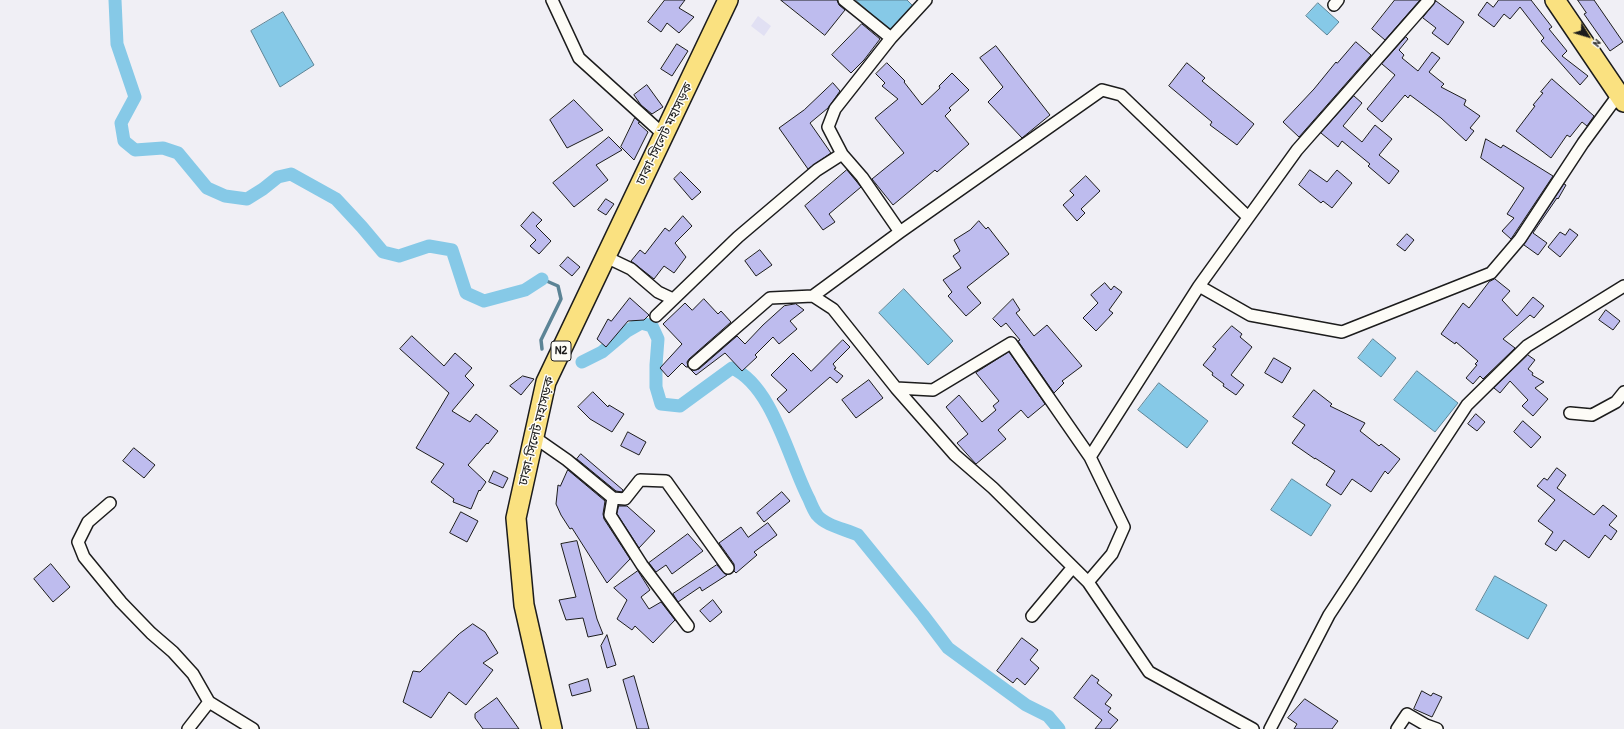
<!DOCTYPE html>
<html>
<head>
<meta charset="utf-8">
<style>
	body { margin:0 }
	#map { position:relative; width:1624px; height:729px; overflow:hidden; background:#f0eff5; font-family:"Patrick Hand",sans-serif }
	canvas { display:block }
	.north { position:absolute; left:1568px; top:16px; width:40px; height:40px; -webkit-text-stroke:3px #fdfcf7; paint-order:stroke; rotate:128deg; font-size:11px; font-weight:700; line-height:16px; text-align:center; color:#1c1c1c }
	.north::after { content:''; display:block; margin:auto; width:14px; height:18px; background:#1c1c1c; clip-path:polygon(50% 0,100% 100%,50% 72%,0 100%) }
</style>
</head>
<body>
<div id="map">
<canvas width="1624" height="729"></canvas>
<div class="north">N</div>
</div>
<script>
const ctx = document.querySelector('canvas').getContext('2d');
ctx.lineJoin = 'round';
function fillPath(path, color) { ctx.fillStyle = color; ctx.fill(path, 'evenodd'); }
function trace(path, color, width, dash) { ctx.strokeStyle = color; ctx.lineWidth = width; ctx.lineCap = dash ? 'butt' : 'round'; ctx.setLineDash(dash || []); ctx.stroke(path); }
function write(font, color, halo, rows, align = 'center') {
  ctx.font = font + ' "Patrick Hand","Noto Sans Bengali",sans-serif'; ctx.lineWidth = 3; ctx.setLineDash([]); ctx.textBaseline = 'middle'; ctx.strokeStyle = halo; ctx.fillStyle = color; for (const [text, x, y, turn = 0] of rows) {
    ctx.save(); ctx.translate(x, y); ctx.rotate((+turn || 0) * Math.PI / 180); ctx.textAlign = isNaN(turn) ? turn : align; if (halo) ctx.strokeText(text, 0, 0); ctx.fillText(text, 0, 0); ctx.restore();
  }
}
fillPath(new Path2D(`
	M758,16L771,26L764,36L751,26Z`), '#e1e0f3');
const water = new Path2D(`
	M856,0H907L914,7L891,31Z
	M1318,3L1339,22L1327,35L1306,16Z
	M283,12L314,65L280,87L251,31Z
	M904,289L953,341L928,365L879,313Z
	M1373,339L1396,358L1381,377L1358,358Z
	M1417,371L1458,403L1435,432L1394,400Z
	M1159,383L1208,421L1187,448L1138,410Z
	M1292,479L1331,505L1311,536L1271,510Z
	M1495,576L1547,605L1528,639L1476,610Z`);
fillPath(water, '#86c9e7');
trace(water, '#5c8496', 1);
trace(new Path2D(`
	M542,279L558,286L561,299L541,340L542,349`), '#5c8496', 3.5);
trace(new Path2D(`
	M115,0L117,44L135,97L121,123L124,141L135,150L163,148L178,153L207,188L225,196L247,199L263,189L278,177L291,174L336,199L362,227L383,252L399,256L429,246L452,250L466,293L484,301L525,290L542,279
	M582,362L602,352L627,331L641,323L652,326L658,339L656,365V387L661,404L680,406L732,368C773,386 789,461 809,499C811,504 814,511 817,515C826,526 845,529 858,535L923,615L948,648L1026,705L1048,716L1059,729`), '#86c9e7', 13);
const building = new Path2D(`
	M665,0H685L679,8L694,17L679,33L667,23L661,32L648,22Z
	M781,0H837L839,5L845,10L825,35Z
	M1395,0H1420L1385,40L1372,29Z
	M1499,0H1531L1552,27L1549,29L1567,51L1562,56L1588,76L1580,85L1541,41L1544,38L1520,7L1510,19L1504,14L1494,27L1478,15L1487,2L1493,7Z
	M1578,0H1594L1623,42L1610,51L1584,14L1586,13Z
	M1436,1L1464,22L1448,45L1432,33L1436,28L1423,18Z
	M862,24L880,39L864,60L851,73L832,55Z
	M1406,37L1408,39L1399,50L1404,55L1402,58L1418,71L1432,52L1440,58L1429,72L1444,84L1441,87L1466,100L1464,105L1480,116L1470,128L1474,131L1466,141L1441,118L1410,95L1408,98L1405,95L1382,122L1367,109L1395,75L1382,64Z
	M1356,42L1371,55L1299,137L1283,122L1314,89L1336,62L1337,63Z
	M677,44L688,51L672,76L661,69Z
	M996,46L1050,115L1022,138L988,102L1003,87L980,58Z
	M887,63L905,81L904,82L922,105L940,88L939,86L952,73L969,90L949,108L951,110L945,116L969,144L937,172L935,170L893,205L872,179L904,153L875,118L898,99L882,86L885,83L876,74Z
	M1187,63L1205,78L1202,81L1254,124L1237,145L1210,125L1212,122L1169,86Z
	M1552,79L1594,116L1587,126L1582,122L1570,137L1567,135L1551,158L1516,131L1535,106L1533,105L1543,93L1541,92Z
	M833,83L840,91L828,108L810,123L831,153L808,169L779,128L804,110Z
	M647,85L663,107L652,114L641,105L634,95Z
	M1354,96L1362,103L1343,126L1362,142L1375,125L1392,139L1379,155L1399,171L1389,184L1368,166L1370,164L1342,141L1338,147L1321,133Z
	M574,100L603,130L567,148L550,120Z
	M635,118L640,122L638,123L648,132L634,160L621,147Z
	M609,137L622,150L596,165L608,180L574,207L553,183Z
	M1486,139L1501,148L1503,145L1553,176L1511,239L1502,231L1514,218L1507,214L1524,188L1481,158Z
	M847,170L861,187L829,214L835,222L823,230L805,206Z
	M1310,170L1327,182L1337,170L1352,183L1332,208L1323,201L1321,203L1299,185Z
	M681,172L701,192L692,200L674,179Z
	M1086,176L1100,191L1081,209L1085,213L1077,221L1063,205L1074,195L1070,191Z
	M1564,184L1566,185L1558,199L1557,198L1533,233L1547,243L1538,255L1524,245Z
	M606,199L614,204L606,215L598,210Z
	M533,212L542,220L536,226L551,241L539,254L530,246L536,240L521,226Z
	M683,216L692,226L675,243L686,257L674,273L664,266L654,279L631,261L640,250L645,254L665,228L669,231Z
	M979,221L986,229L988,227L1009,254L967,287L981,303L966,316L948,296L952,292L943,280L961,268L953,256L960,251L954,240L970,230Z
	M1570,229L1578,235L1560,257L1548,247L1560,232L1565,235Z
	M1407,234L1414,240L1405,251L1397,245Z
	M760,250L772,265L756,276L745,261Z
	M568,257L580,267L572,276L560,266Z
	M1495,279L1510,291L1502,300L1517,316L1533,297L1544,306L1534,318L1530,315L1503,339L1515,348L1483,379L1480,376L1473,384L1466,378L1477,365L1475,364L1478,361L1456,342L1455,344L1441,334L1463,303L1469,308L1489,282Z
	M1105,283L1111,290L1114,286L1122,292L1109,310L1113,313L1096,331L1083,318L1098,303L1091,295Z
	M630,298L649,315L644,320L628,321L606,347L597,339L608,319L611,321Z
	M704,299L718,314L721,311L731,322L689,359L687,362L688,367H686L682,363L668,377L660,368L682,344L663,324L685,303L692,310Z
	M1013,299L1020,310L1016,313L1034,336L1047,325L1082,366L1062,381L1064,383L1054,393L1018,341L1020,340L1006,323L1001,327L993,319Z
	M796,304L804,310L790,321L797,329L779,344L773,337L755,355L757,357L742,371L725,353L696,375L691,370L699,369L737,336L745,344L763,325L784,306Z
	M1606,310L1620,321L1613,330L1599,320Z
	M1232,326L1242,334L1240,337L1252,347L1231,375L1244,385L1236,395L1223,386L1224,384L1212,375L1213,373L1203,365L1216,349L1213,347Z
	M412,336L444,366L455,353L472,368L465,376L474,385L452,411L470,422L476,414L498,431L488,444L487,443L468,465L486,482L480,491L479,490L471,509L453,502L454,499L431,482L444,464L416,448L449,393L400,349Z
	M843,340L850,347L833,364L836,368L834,369L843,376L837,383L830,377L789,413L777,399L787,390L771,375L793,353L811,371Z
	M1009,352L1045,404L1028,418L1021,410L998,430L1006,439L976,464L957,443L968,434L946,407L959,395L982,422L996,410L993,406L999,401L976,373Z
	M1528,355L1535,360L1528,369L1533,373L1532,375L1544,382L1535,388L1548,399L1533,416L1522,406L1528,400L1510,381L1500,393L1494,388Z
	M1274,358L1291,368L1282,383L1265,373Z
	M523,376L534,379L521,395L510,386Z
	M869,380L883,398L856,418L842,400Z
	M1314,390L1332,404L1330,406L1365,423L1360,431L1379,446L1381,444L1400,459L1388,474L1385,471L1371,492L1352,479L1341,495L1326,485L1335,471L1315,458V459L1292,443L1305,425L1293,417Z
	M593,392L608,407L609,405L624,414L612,432L590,419L578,407Z
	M1476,414L1485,422L1477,431L1468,424Z
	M1523,421L1541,437L1531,448L1514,432Z
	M628,432L646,442L639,455L621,446Z
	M134,448L155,465L144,478L123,461Z
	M581,454L623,490L622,492L616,491L577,459Z
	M1557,468L1566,475L1557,488L1594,515L1603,505L1617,516L1609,525L1617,531L1611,540L1605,535L1589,558L1564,540L1556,551L1545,544L1553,532L1538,521L1555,500L1537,486L1544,478L1547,480Z
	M568,470L605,501L603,514L604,519L630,559L607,583L572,528L570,529L561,515L556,504L558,485L560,486Z
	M494,471L508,478L503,488L489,482Z
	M782,492L790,501L764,522L757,513Z
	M619,506H627L655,531L639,548L617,514Z
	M461,512L478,521L467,542L450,533Z
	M768,523L777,535L754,552L757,555L736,573L734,571V564L719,543L741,527L748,537Z
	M688,534L703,551L672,574L666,565L656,572L649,563Z
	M577,541L597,619L603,634L588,637L583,618L566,620L559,600L576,597L561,544Z
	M51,564L70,587L53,602L34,579Z
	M717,565L723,572L727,575L702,591L700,587L678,602L673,594Z
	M638,571L650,590L641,597L649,609L661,602L675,620L653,643L635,626L632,630L617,619L627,600L614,588Z
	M713,600L722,612L710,622L700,611Z
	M473,624L485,632L498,653L483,663L493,670L466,705L449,692L431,718L403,702L413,671L420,672L459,634Z
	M607,635L616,665L607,668L601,646Z
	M1022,638L1038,650L1030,660L1039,668L1025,685L1017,678L1013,683L997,671Z
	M1092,675L1099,680L1097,683L1112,695L1105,704L1111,708L1108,712L1118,720L1110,729H1095L1102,720L1074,698Z
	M634,676L649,729H637L623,680Z
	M588,679L591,691L572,696L569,685Z
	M1422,691L1431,696L1433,693L1442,697L1432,717L1414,709Z
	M497,698L519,729H483L475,718V714Z
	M1305,699L1338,721L1332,729H1294L1297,724L1288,718Z`);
fillPath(building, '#bebcee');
trace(building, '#1c1c1c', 1);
const minor = new Path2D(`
	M552,0L579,58L664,135
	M844,0L891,38L926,0
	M1334,5L1338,0
	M891,38L835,109L828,127L842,154L862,177L900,232
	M606,257L631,269L658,292L673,299
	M1199,286L1250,315L1342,332L1491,273L1520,239L1583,143L1619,94
	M813,296L900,232L1102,90L1121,95L1248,217
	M656,316L738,237L817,170L842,154
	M694,364L770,298L813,296L833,309L896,388L955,455L993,488L1088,582L1149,672L1253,729
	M896,388L933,390L1011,343L1090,457L1124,527L1112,554L1088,582
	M1570,413L1592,415L1616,402L1624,392
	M534,437L567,460L613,498L610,515L642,565L688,626
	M1090,457L1199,286L1297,150L1429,0
	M613,498L625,499L640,480L666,481L728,568
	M110,503L88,522L78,542L84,557L121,602L151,633L173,652L193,674L209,702L253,729
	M1032,616L1073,567
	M188,729L209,702
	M1270,729L1329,615L1467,405L1527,346L1624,286
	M1397,729L1407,714L1426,725L1437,729`);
const trunk = new Path2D(`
	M1555,0L1624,102
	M552,729L524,605L516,518L546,382L728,0`);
trace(minor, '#1c1c1c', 14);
trace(trunk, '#1c1c1c', 22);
trace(minor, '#fdfcf7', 11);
trace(trunk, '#fae180', 19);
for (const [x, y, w] of [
	[561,351,20]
]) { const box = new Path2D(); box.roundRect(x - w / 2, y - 10, w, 20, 3); ctx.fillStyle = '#fdfcf7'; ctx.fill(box); trace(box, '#1c1c1c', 1); }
write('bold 12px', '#1c1c1c', null, [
	["N2",561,351]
]);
write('13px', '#1c1c1c', '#fdfcf7', [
	["ঢাকা-সিলেট মহাসড়ক",665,134,-64],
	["ঢাকা-সিলেট মহাসড়ক",537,431,-76]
]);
</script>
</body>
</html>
